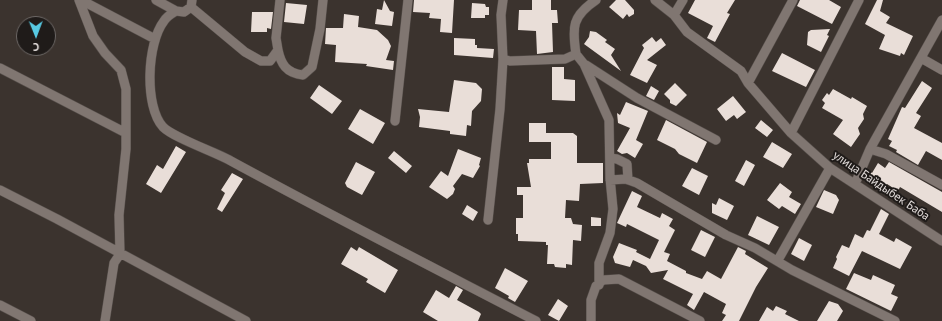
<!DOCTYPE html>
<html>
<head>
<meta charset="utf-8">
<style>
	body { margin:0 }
	#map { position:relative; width:942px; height:321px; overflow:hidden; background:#3b332e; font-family:"PT Sans",sans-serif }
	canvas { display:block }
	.north { position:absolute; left:16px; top:16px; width:40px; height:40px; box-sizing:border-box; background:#1f1b19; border:1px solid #6c6765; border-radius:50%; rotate:179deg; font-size:11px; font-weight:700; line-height:16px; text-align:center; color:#e0dad8 }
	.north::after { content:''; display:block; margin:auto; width:14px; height:18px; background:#57c9e2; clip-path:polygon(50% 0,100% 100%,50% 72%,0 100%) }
</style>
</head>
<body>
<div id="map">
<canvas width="942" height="321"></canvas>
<div class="north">С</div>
</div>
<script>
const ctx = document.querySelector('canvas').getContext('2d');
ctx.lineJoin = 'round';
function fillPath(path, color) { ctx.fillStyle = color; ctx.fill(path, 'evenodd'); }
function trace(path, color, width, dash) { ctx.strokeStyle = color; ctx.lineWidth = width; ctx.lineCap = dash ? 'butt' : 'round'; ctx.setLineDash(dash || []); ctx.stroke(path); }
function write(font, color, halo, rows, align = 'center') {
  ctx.font = font + ' "PT Sans",sans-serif'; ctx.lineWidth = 4; ctx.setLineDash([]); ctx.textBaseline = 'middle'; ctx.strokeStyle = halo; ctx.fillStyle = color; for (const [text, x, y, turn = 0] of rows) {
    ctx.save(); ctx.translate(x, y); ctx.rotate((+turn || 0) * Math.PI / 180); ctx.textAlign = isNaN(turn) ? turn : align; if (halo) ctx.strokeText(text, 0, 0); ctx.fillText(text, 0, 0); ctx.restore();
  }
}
fillPath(new Path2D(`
	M384,0L390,11L394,12L392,26L375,24L377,9L382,10Z
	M414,0H454L452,33L440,32L441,19L429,18L430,13L413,12Z
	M532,0H551V10H557L558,23H552L553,52L537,54L536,31L518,30L519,10H532Z
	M616,0H625L634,10V14L629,17L627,14L623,19L609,7Z
	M695,0H735L727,13L730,14L715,42L707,38L713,26L688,13Z
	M800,0H829L841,7L832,24L797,6Z
	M877,0H883L880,11L890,17L886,23L913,36L904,55L901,53L900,56L879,49L885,35L865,24Z
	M286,3L307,5L304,24L284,22Z
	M472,3L485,4L486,7H489V15H485V18H471Z
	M252,12H273L271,29L267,28V32H251Z
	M344,14L359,16L358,27L377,30L388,40L391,46L386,60L394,61L393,70L366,66L367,64L335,62L336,45L325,44L326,28H343Z
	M830,29L827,35L829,36L821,52L807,45L808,32L811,30Z
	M590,31L596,32L607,40L605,42L615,49L611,55L621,71L584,44L589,37Z
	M652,37L656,42L661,38L666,45L647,60L657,65L647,83L630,75L644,48L642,45Z
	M454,38L475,39V45H477V48L494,49L493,58L454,55Z
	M782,53L815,70L806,87L772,71Z
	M552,67H564V79L575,80V101L552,100Z
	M454,80L476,83L482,89L481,101L472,111L471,126L467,125L466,136L450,134V131L419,127L420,117L418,109L449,112Z
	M922,81L932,88L916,113L921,116L914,128L942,143V160L926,151L918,165L896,152L897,150L889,146L892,141L888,139L902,107L905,108Z
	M675,83L687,95L676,106L670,103V100L664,94Z
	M319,85L342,101L332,114L310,98Z
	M651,86L659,91L654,100L646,96Z
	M833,89L851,99L852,97L867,106L863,114L864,119L858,128L860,134L851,147L833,134L843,120L822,108L825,103L822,100L827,93L829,95Z
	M733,96L746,112L737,119L734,115L726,121L717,109Z
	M626,102L648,111L636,140L643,144L635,158L627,153L622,154L617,151L630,128L618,123L617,113L620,115Z
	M360,109L385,123L373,144L348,129Z
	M666,120L707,142L697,163L679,154L675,149L657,140Z
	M761,120L773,130L767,137L755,128Z
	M529,123H546V133H573L577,136V163H603V183L580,184L579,201L566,200L565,218H571L573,224L582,225L581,241L573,240L572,265L566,264V268L555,267L554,264H547L548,245H546V242L518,241V234H516V218H523V195H517V187H531L527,163H529V159H551V142H529Z
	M772,142L792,154L783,168L763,157Z
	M176,146L186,152L161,193L146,184L157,165L163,169Z
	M458,149L481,158L479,165L480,166L473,178L462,174L453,186L455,189L453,194L447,199L429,187L441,171L448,176Z
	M394,151L412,166L406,173L388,158Z
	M746,160L755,165L744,186L735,181Z
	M356,162L375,172L362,195L347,187L345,183Z
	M889,162L942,192V212L900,187L898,191L887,184L883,189L864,178L868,170L872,173L878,163L885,168Z
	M692,168L708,176L699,195L682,186Z
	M232,173L243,179L222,212L217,209L225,193L221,190Z
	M780,183L792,192L789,197L801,204L795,214L782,206L779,209L767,200Z
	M824,190L836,195L839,200L833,214L816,207Z
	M632,191L642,196L637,207L660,218L662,213L673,219L669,226L675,230L664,252L670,254L667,261L686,271V273L702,279L707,271L721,279L738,247L746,251L745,254L768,268L756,287L739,321H722L726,315L722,313L726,304L704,292L694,310L687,305L693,294L663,279L668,270L651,273L646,266L633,260L630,267L615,263L613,257L619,243L637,250L636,252L650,259L659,240L627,224L626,227L617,223Z
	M719,198L734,206L727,220L712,213V203L716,205Z
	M467,205L478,212L473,221L462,214Z
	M881,209L889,214L879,234L894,242L896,238L912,247L900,269L862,251L849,276L833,268L837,259L836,257L842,245L849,248L855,234L863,238L867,230L870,231Z
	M757,216L779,227L769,245L748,235Z
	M591,217L601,218V226H591Z
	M701,230L715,237L705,257L691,250Z
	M799,238L812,245L804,261L791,254Z
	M351,247L357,251L359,247L398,270L385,293L366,282L368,279L341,264Z
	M505,268L528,281L515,302L508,298L509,296L495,288Z
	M854,273L871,280L873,275L895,285L891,294L898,297L891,311L846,289Z
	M456,286L463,290L457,300L479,312L481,314L478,321H438L423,312L436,290L449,298Z
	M558,299L568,306L559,321L548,315Z
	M829,301L838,304L843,311L837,321H817Z
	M776,306L787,311L785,314L799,321H759L767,307L773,311Z`), '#e9ded8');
const street = new Path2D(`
	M79,0L93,36L105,53L121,70L126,89V149L119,215L120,254L114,263L105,321
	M81,0L155,39
	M156,0L176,11
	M192,0L191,7L184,12L176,11C171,14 167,16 164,21C147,43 144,106 163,127C174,138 215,152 231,161C332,216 434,268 536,321
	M503,0L501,15L503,59L510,61L565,59L576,54C572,27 572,16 596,0
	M655,0L674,15L687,32L741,71L748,83L791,133L830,168L942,241
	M191,7L245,52L261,61H270L278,50L276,38L280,0
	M674,15L683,0
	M278,50C281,64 286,73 303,75L312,67L320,29L323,0
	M576,54L584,64L609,120L610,178L613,209L610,233L599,263V285
	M921,58L942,70
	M586,65L637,98L716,140
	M0,68L126,133
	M748,83L793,0
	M395,121L408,0
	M791,133L859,0
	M870,149L886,154L942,185
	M610,158L617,159L627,164L628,180
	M610,180L626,179L637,183L726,235L755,248L792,270L895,321
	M855,184L870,149L942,20
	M0,190L57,219L246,321
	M488,220L500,109L503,59
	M778,260L830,168
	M0,305L31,321
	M591,321V300L596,286L603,280L619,279L700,321`);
trace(street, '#57504c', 10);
trace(street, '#807671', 9);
write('12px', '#e0dad8', '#1f1b19', [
	["улица Байдыбек Баба",881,186,34]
]);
</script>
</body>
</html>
